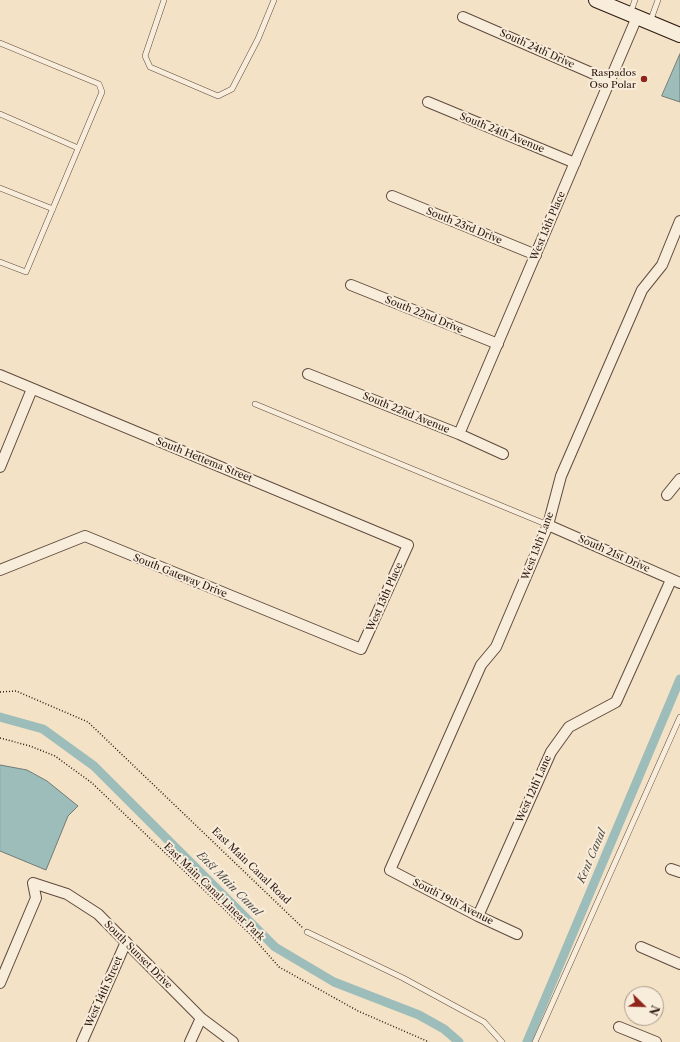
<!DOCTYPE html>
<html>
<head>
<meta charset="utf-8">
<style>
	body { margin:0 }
	#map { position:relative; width:680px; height:1042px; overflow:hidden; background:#f4e2c6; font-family:"Libre Caslon Text",serif }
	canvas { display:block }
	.north { position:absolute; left:624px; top:986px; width:40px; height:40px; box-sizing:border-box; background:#f8ecda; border:1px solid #a7988a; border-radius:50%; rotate:113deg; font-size:11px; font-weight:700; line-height:16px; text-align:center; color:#2d1911 }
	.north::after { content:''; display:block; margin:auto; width:14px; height:18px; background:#8f2418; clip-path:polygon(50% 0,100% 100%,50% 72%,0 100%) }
</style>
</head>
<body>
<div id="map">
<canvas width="680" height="1042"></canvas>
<div class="north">N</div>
</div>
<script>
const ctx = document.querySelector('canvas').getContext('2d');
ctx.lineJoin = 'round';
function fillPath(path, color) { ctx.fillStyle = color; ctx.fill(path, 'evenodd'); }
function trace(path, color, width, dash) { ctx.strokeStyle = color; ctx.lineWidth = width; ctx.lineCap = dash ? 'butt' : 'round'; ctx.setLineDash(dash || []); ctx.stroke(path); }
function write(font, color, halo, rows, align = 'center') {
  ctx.font = font + ' "Libre Caslon Text",serif'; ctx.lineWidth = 4; ctx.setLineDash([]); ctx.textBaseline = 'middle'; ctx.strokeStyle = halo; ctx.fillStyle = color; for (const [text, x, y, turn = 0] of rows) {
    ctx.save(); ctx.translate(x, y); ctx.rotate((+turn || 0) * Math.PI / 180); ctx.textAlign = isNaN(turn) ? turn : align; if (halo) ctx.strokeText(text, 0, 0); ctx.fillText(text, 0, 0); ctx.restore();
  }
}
const water = new Path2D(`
	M680,54V102L662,96Z
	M0,765L27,770L47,781L78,806L68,816L46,870L0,851Z`);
fillPath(water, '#9dbdbb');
trace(water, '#707b77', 1);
trace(new Path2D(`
	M0,717L43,729L94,766L275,947L334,982L419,1015L444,1029L459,1042
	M527,1042L680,679`), '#9dbdbb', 9);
const lane = new Path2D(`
	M164,0L145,56L150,67L218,96L232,89L258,39L274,0
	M630,14L635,0
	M650,22L658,0
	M0,43L99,84L102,92L26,272L0,262
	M0,114L78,148
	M0,188L53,209
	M255,404L548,525
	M307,932L403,978L484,1022L502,1042
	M535,1042L680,717`);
const street = new Path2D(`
	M463,17L610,81
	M428,102L575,163
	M392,196L536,255
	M351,285L498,344
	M308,374L459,434L503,454
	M0,375L408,545L361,649L85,536L0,570
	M459,434L637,17
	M0,467L32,389
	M667,495L680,479
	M548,525L680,583
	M671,869L680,872
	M478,916L551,752L569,727L616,702L671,580
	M517,934L478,916L390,870L481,665L496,647L548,525L561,476L642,290L662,265L680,221
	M641,947L680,964
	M0,983L36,898L33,883L67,894L98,914L201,1018L233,1042
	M619,1027L656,1042
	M82,1042L126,942
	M190,1042L201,1018`);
const secondary = new Path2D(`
	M596,0L680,35`);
trace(lane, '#5f4b3e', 6);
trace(street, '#5f4b3e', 12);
trace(secondary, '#2d1911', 16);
trace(new Path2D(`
	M0,692L16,691L88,722L303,928
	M0,738L30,746L55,756L92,783L249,933L279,967L358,1011L429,1042`), '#2d1911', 1.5, [1, 2]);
trace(lane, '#f8ecda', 5);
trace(street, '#f8ecda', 10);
trace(secondary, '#f8ecda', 14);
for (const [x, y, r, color] of [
	[644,79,4,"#8f2418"]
]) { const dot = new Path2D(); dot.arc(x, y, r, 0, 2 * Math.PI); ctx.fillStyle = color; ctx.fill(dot); trace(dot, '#f8ecda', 1.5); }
write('10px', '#2d1911', '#f8ecda', [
	["South 24th Drive",537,49,24],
	["South 24th Avenue",502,133,22],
	["South 23rd Drive",464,226,22],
	["West 13th Place",548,226,-67],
	["South 22nd Drive",424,315,22],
	["South 22nd Avenue",406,413,22],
	["South Hettema Street",204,460,22],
	["West 13th Lane",538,546,-69],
	["South 21st Drive",614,554,24],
	["South Gateway Drive",180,576,22],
	["West 13th Place",385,597,-66],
	["West 12th Lane",534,789,-66],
	["East Main Canal Road",251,866,44],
	["East Main Canal Linear Park",214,892,44],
	["South 19th Avenue",453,902,27],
	["South Sunset Drive",138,955,45],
	["West 14th Street",104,992,-66]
]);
write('10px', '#2d1911', '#f8ecda', [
	["Raspados",636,73],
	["Oso Polar",636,85]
], 'right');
write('italic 11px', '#54524c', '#f8ecda', [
	["Kent Canal",592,856,-67],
	["East Main Canal",229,884,45]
]);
</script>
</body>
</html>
